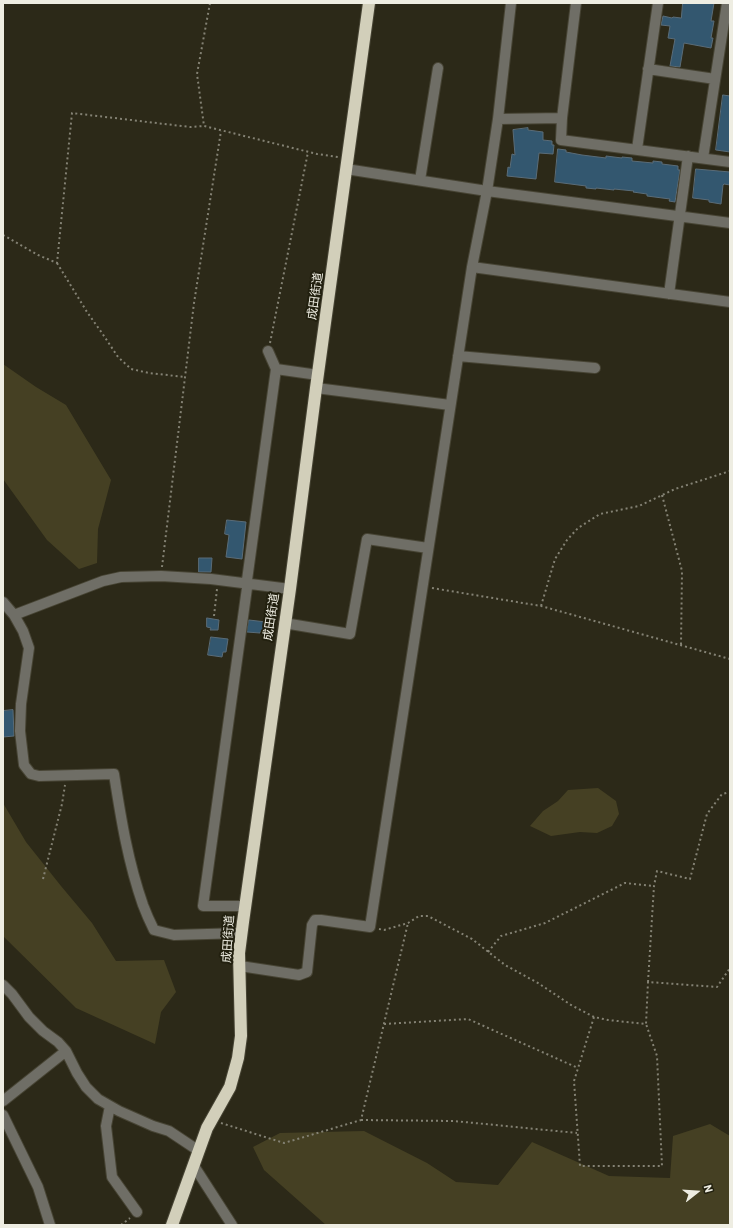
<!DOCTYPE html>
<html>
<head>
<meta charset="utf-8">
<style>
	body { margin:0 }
	#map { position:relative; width:733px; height:1228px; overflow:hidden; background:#2c2918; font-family:Barlow,sans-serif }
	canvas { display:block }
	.frame { position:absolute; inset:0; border:4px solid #eeede2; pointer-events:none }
	.north { position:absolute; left:677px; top:1172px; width:40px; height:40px; -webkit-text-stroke:3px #22200f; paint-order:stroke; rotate:73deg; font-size:11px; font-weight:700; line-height:16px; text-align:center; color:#eeede2 }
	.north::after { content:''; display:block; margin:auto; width:14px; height:18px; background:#eeede2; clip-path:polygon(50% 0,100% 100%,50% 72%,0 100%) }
</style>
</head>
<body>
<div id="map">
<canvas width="733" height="1228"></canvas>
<div class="frame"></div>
<div class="north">N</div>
</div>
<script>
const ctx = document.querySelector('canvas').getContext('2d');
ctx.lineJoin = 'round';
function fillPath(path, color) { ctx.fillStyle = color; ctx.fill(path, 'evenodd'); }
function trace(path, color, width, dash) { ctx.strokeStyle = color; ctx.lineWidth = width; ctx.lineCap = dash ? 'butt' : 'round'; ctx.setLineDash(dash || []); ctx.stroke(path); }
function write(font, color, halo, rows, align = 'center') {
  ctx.font = font + ' Barlow,"Noto Sans JP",sans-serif'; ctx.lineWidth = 4; ctx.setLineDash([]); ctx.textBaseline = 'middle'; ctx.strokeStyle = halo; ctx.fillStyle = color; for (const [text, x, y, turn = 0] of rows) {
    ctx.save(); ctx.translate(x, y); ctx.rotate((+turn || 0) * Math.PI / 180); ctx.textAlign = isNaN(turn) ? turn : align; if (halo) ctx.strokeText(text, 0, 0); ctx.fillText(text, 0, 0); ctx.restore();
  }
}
fillPath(new Path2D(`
	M3,364L36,387L66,405L111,480L98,529L97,563L79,569L47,540L3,479Z
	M598,788L616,801L619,814L612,826L597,833L580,832L551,836L530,826L543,811L558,801L568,790Z
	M3,803L26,842L61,886L92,923L116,961L164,960L176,992L161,1012L155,1044L76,1008L3,936Z
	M710,1124L730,1136V1225H326L264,1170L253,1147L280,1133L364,1131L427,1163L456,1182L498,1185L532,1142L609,1176L670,1178L673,1136Z`), '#454023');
const building = new Path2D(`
	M683,3H714L711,21H714L711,38H713L711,48L684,43L680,67L670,66L675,39L668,38L670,26L661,25L663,16L672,18L673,17L681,18Z
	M723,95L730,96V152L716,150Z
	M528,128V130L543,132V140L552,141V145H554L553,154L539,153L536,179L507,176L508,167L510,168L512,154L515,155L513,130Z
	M558,149L566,150V152L582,155L606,158V156L622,158V157L632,158V161L653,163V161L662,162V164L678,166V170H680L675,202L669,201L670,199L647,196V194L633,192L634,191L614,189V190L596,188V189L586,188V186L555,182Z
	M696,169L730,172V185L724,184L723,185L721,204L709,202V200L693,198Z
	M227,520L246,522L242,559L226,557L229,535L225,534Z
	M199,558H212L211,572H199Z
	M207,618L219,620L218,630H210L211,628L207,627Z
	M249,620L266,622L264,632H260V633L247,632Z
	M211,637L228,639L226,652H223L222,657L208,655Z
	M13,710L14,736L3,737V711Z`);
fillPath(building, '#33576f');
trace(building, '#5a6c78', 1);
const minor = new Path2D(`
	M648,69L715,79
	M562,118L576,3
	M498,119L511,3
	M637,149L658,3
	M703,158L727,3
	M346,169L487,191L730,223
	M420,180L438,68
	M472,267L730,302
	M669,294L688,156
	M268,351L276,369L318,375
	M458,356L595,368
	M316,388L450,405
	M3,602L14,615L103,581L121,577L161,576L211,579L290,589
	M14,615L23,631L29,648L21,704L20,731L24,765L31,774L39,776L114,774C121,819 128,862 143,905C146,913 150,922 154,930L174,935L241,933
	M284,623L350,634L367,539L428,548
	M245,906H203L247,588V580L276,369
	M240,966L299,975L307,972L312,925L315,920H321L370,927L472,267L487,191L498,119L562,118L561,140L730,162
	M3,985L12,994L29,1017L43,1031L58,1042L66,1051L77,1073L86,1087L98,1099L119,1111L153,1126L169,1131L199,1151
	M3,1101L66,1051
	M110,1106L106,1126L112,1177L137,1212
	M3,1115L38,1187L50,1225
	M194,1166L232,1225`);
const highway = new Path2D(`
	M172,1225L207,1128L230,1087L238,1058L241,1036L239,953L243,922L290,589L316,388L369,3`);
trace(minor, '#474434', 12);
trace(highway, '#474434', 14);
trace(new Path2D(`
	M210,3L197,74L204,126L317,154L338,157
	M3,235L38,255L57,263L72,113L190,127L204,126
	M57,263L87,312L102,333L118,357L131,369L149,373L185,377
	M270,343L308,152
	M662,495L682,571L681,645
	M162,567L194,303L221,131
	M432,588L541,606L730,659
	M541,606L555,559L567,540L578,528L600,514L639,506L675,489L730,471
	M214,616L217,589
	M43,879L62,804L65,785
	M379,929L384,930L408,923L419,916H428L472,939L505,965L538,983L571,1005L594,1017L608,1020L646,1024L648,982L717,987L730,968
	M488,952L501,936L545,923L625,883L654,886
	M648,982L654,886L657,871L690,879L707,814L722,794L730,792
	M594,1017L574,1081L580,1166H662L657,1056L646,1024
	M384,1024L468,1019L578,1068
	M361,1120L454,1121L577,1133
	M221,1123L284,1143L361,1120L408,923
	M121,1225L130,1218`), '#848274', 2, [2, 3]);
trace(minor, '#6f6e66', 10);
trace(highway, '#d2cfba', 12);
write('12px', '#eeede2', '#22200f', [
	["成田街道",315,296,-82],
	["成田街道",271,617,-81],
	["成田街道",228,939,-86]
]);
</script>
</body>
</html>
